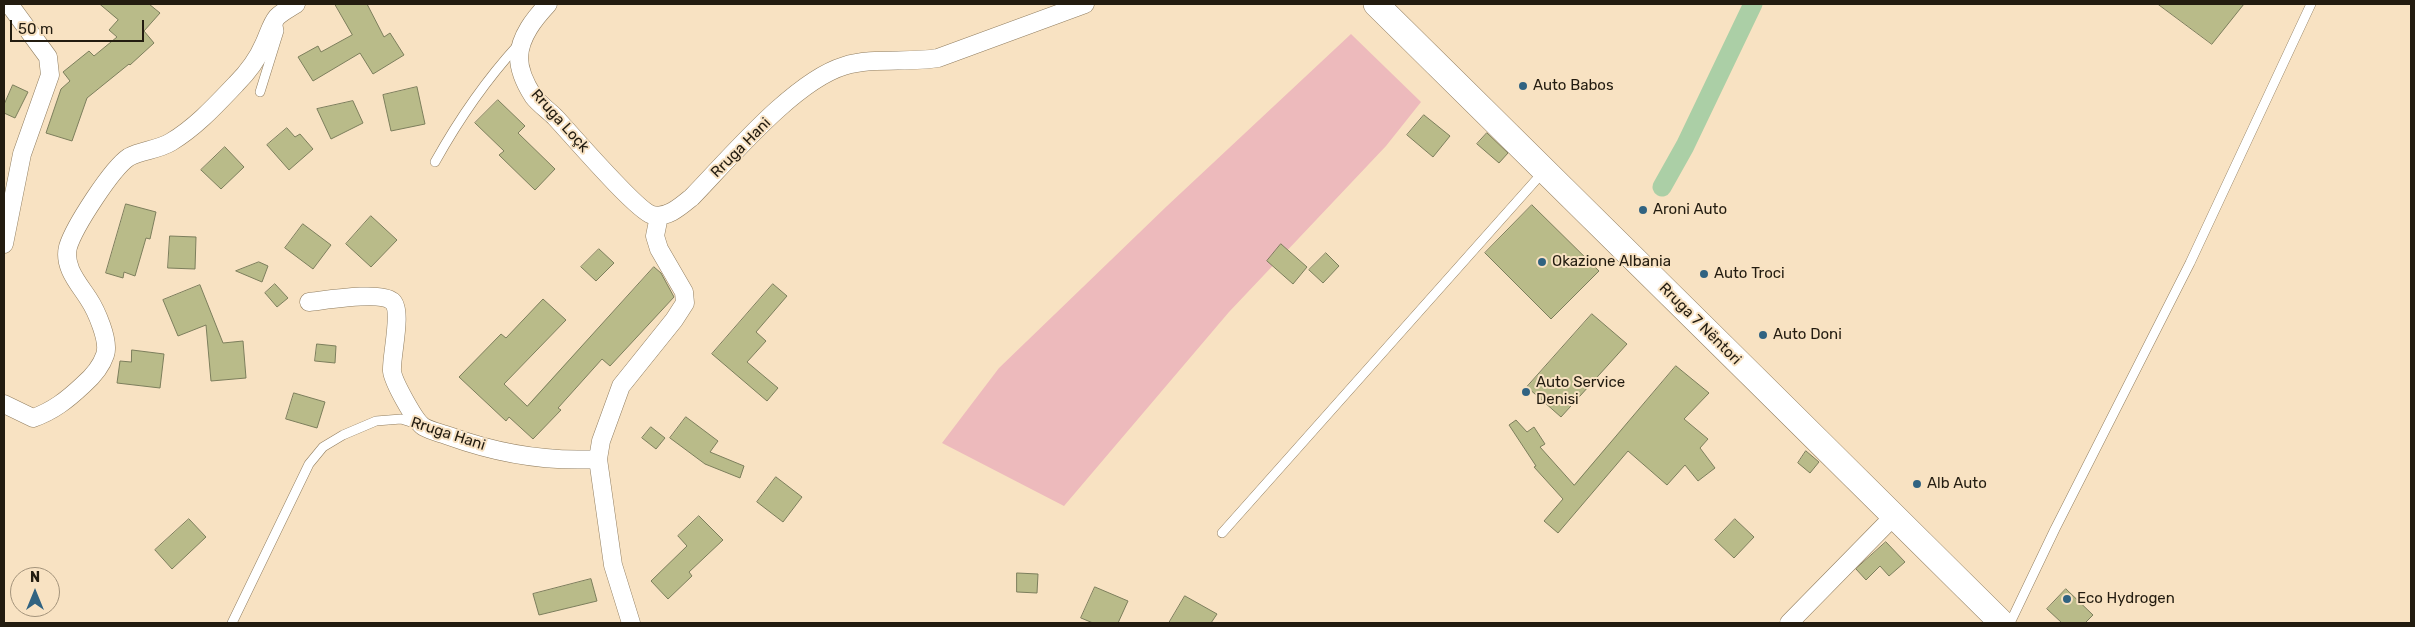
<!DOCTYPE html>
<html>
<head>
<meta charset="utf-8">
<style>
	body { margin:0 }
	#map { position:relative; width:2415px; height:627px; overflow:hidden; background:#f8e2c2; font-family:Rubik,sans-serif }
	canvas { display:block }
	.frame { position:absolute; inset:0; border:5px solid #231c10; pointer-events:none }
	.north { position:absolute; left:10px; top:567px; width:50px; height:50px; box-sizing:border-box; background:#f8e2c2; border:1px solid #a3937b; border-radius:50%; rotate:0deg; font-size:14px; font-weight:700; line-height:20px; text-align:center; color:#231c10 }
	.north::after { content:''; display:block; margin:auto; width:18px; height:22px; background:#316381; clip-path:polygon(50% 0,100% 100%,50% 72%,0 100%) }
	.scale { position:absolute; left:10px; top:20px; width:134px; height:22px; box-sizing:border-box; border:2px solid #231c10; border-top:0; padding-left:6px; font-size:15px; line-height:18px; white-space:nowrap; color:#231c10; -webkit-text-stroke:4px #f8e2c2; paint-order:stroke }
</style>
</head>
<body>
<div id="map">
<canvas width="2415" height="627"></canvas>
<div class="frame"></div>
<div class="north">N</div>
<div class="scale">50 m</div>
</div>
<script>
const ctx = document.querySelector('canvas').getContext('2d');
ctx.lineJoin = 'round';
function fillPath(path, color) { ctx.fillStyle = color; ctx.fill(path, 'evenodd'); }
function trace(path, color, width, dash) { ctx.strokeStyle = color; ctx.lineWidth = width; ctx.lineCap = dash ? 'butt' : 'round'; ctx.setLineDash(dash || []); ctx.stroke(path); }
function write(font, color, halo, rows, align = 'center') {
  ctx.font = font + ' Rubik,sans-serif'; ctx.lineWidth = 4; ctx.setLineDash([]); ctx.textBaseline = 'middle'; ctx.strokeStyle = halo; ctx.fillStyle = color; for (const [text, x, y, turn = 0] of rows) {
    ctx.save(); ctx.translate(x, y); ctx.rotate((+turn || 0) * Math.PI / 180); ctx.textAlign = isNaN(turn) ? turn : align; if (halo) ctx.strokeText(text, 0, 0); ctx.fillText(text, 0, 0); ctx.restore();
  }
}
fillPath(new Path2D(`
	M1351,34L1421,102L1386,146L1229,312L1064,506L942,443L999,368L1167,206Z`), '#edbabc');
trace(new Path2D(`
	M1662,187L1685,146L1753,4`), '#abcfa6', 19);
const building = new Path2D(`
	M100,4H149L160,13L144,31L154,43L130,65L129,64L87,98L72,141L46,133L61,89L70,81L63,72L89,51L94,56L117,37L109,30L118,20Z
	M335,4H367L384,37L390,33L404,55L373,74L360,53L313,81L298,57L318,46L321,52L352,35Z
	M2158,4H2244L2212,44Z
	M13,85L28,92L15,118L4,113V105Z
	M417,87L425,124L391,131L383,95Z
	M498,100L525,126L518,133L555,169L535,190L499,155L504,151L475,123Z
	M353,101L363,123L331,139L317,109Z
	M1424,115L1450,136L1433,157L1407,135Z
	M287,128L295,137L300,134L313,149L289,170L267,145Z
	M1487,133L1508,153L1499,163L1477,144Z
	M225,147L244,167L221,189L201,170Z
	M126,204L156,212L150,239L146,238L135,276L124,272L123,278L106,273Z
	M1532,205L1599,271L1551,319L1485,253Z
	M371,216L397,240L371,267L346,244Z
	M303,224L331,245L313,269L285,248Z
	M170,236L196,237L195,269L168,268Z
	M1281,244L1307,267L1293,284L1267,261Z
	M599,249L614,263L596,281L581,267Z
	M1326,253L1339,266L1323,283L1309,270Z
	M259,262L268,266L262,282L236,271Z
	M654,267L661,273L674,297L610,366L602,359L558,408L561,410L533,439L509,417L506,421L459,377L501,334L506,338L543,299L566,320L504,384L527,406Z
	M275,284L288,298L277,307L265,293Z
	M773,284L787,296L756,332L766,341L747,362L778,388L767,401L712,354Z
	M200,285L223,343L243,341L246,378L211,381L206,325L178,336L163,300Z
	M1592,314L1627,344L1561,417L1527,387Z
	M317,344L336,346L335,363L315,361Z
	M132,350L164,354L160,388L117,383L120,361L131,362Z
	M1676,366L1709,393L1684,419L1708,439L1700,448L1715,468L1698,481L1685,465L1667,485L1628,451L1558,533L1544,521L1563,499L1534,467L1536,466L1509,425L1516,420L1527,432L1534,427L1545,444L1540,447L1574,485Z
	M294,393L325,402L317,428L286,419Z
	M686,417L718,441L710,452L744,466L740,478L705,464L670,438Z
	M651,427L665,438L656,449L642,438Z
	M1806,451L1819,462L1810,473L1798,463Z
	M776,477L802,497L783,522L757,502Z
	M699,516L723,540L689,572L692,576L668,599L651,581L687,546L678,536Z
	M189,519L206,537L172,569L155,550Z
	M1735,519L1754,537L1734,558L1715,540Z
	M1886,542L1905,562L1889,576L1880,566L1866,580L1856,569Z
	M1017,573L1038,574L1037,593L1017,592Z
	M591,579L597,601L539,615L533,594Z
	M1095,587L1128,601L1118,623H1093L1081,618Z
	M2066,589L2093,615L2085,623H2062L2047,609Z
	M1185,596L1217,614L1211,623H1169Z`);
fillPath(building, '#b9bb89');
trace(building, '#7c7e5c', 1);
const lane = new Path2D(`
	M260,92L279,31L277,20
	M435,162C459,119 485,81 518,45
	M1222,533L1544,171
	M232,623L309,464L323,447L343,435L376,421L401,419L417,424
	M2010,623L2055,529L2190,263L2311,4`);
const street = new Path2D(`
	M548,4C535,18 520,36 519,57C519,70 526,85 533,96C539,104 548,110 555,117C571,134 636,210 652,215C667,219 681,206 692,197C729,159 794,81 844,66C872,57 908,63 938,58L1085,4
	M4,244L22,154L50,75L48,57L9,4
	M309,302C327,300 380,291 392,301C403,310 391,356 392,371C393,381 415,422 424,427C431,431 441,433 449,436C496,453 548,462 598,459
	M4,404L33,418C53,411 67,400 83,385C91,378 101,367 105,355C110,341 96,310 88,298C79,284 63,267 68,247C74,227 112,168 129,157C142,150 158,150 171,142C196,127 216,105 236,84C247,73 258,58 264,44C268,36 271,24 277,17C282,12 290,8 296,4
	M631,623L613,565L598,459L601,441L621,386L674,320L685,303L684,292L659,249L655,236L659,216
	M1789,623L1893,517`);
const secondary = new Path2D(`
	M1376,4C1586,209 1793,417 2002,623`);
trace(lane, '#907d5f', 10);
trace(street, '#907d5f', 19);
trace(secondary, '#907d5f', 26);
trace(lane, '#fff', 9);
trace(street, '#fff', 18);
trace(secondary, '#fff', 25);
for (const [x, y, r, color] of [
	[1523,86,5,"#316381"],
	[1643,210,5,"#316381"],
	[1542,262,5,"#316381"],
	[1704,274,5,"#316381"],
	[1763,335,5,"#316381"],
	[1526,392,5,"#316381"],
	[1917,484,5,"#316381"],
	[2067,599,5,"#316381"]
]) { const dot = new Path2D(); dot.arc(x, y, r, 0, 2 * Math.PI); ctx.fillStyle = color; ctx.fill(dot); trace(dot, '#f8e2c2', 2); }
write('15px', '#231c10', '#f8e2c2', [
	["Auto Babos",1533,86],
	["Aroni Auto",1653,210],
	["Okazione Albania",1552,262],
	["Auto Troci",1714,274],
	["Auto Doni",1773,335],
	["Auto Service",1536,383],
	["Denisi",1536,400],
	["Alb Auto",1927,484],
	["Eco Hydrogen",2077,599]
], 'left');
write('15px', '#231c10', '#f8e2c2', [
	["Rruga Loçk",560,121,48],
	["Rruga Hani",741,148,-45],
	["Rruga 7 Nëntori",1700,324,45],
	["Rruga Hani",448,434,18]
]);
</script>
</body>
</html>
